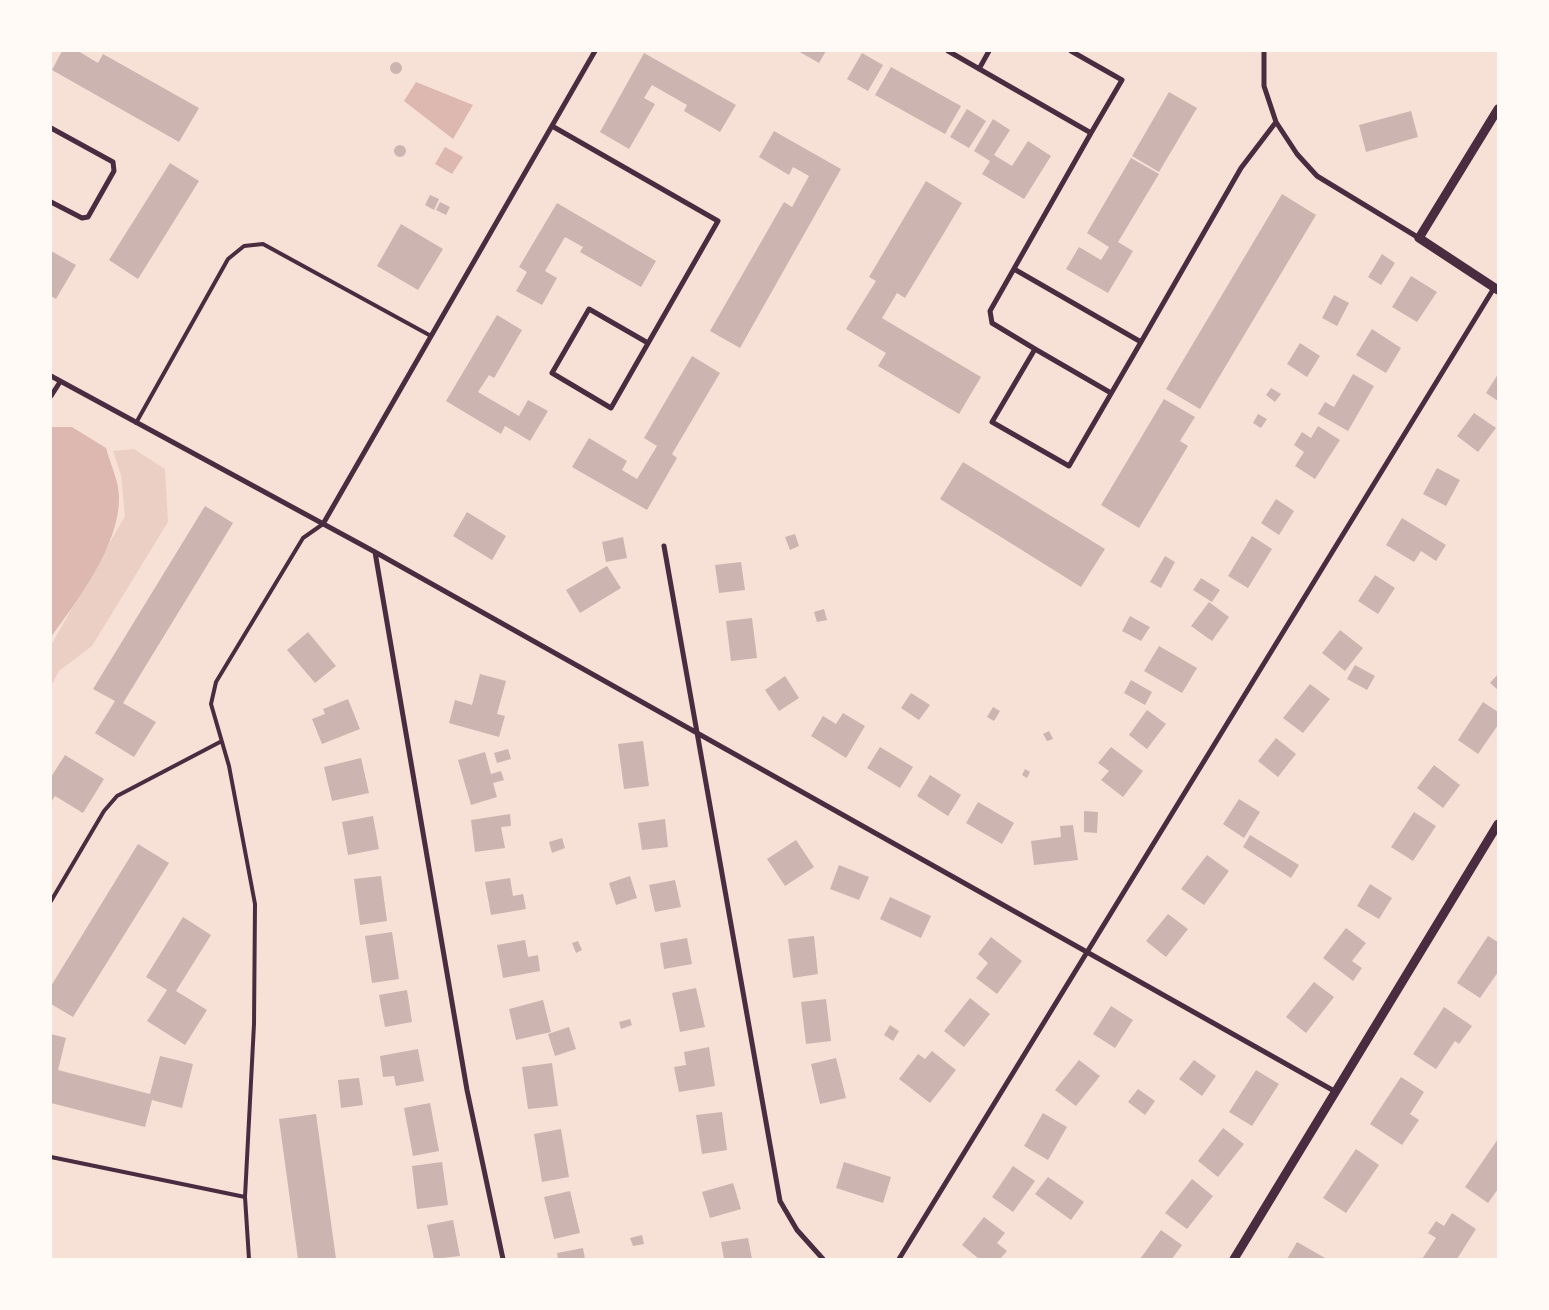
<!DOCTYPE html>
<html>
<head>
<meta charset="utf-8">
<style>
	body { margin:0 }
	#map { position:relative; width:1549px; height:1310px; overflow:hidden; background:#f7e1d7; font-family:Cabin,sans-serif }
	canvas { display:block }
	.frame { position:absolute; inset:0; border:52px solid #fffaf5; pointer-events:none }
</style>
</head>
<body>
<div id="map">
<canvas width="1549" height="1310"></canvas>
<div class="frame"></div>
</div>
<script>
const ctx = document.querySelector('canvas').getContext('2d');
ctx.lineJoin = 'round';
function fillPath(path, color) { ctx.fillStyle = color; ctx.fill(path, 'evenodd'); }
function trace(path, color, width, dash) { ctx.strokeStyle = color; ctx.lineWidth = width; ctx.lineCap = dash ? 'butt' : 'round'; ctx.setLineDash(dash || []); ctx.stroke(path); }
fillPath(new Path2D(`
	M134,449L165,469L168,522L92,646L59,671L51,686V645L125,516L121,475L113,451Z`), '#ebcfc5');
fillPath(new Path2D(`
	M416,82L473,105L453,139L404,101Z
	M445,147L463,157L452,174L435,164Z
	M51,427H72L106,448C110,463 119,481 119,497C120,544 78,600 51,637Z`), '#dcb8b0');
fillPath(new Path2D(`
	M62,51H78L98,63L103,54L199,108L179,142L52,70Z
	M798,51H826L819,63Z
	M644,53L736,105L720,132L684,111L687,105L652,85L644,98L655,104L629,149L600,132Z
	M862,53L883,65L868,91L847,79Z
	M390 68a6 6 0 1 1 12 0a6 6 0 1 1-12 0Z
	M891,67L961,106L945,134L875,95Z
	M1169,92L1197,108L1159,172L1132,156Z
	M967,109L986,121L969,148L950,137Z
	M1411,111L1418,137L1366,152L1359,125Z
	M993,119L1010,130L994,155L1012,166L1028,141L1051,156L1024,199L982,174L990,161L974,151Z
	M774,131L841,169L740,348L710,331L784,202L792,207L809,176L793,167L789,175L759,157Z
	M394 151a6 6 0 1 1 12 0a6 6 0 1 1-12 0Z
	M1131,158L1159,174L1118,242L1133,251L1108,293L1066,269L1079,247L1101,260L1109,247L1087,233Z
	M170,163L199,181L138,279L109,260Z
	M926,181L962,203L905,298L897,293L882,318L981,377L959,414L878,366L886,353L846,329L876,281L869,277Z
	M1282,194L1316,215L1200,409L1166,389Z
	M430,195L439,199L434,210L425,205Z
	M440,202L450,207L446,215L436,210Z
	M557,203L656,261L641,287L580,252L583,247L565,237L545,271L557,278L542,305L516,291L527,272L519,267Z
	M401,224L443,249L418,290L377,266Z
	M51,251L76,265L56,299L51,296Z
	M1382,254L1395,263L1381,285L1368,277Z
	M1411,276L1437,292L1417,322L1392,307Z
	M1334,295L1349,303L1337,326L1322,318Z
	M497,315L522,330L494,378L489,375L478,392L519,416L528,400L548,411L530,441L505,426L501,434L446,401Z
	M1372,329L1401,348L1386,373L1356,355Z
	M1300,343L1320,356L1307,377L1287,364Z
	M692,356L720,373L672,454L677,458L647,510L572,467L589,438L627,461L622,470L637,479L657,446L644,438Z
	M1353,374L1374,386L1348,431L1318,414L1325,402L1334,407Z
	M1498,374V401L1486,393Z
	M1271,388L1281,394L1275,402L1266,395Z
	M1164,399L1195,417L1180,441L1188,446L1139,528L1101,505Z
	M1474,413L1496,428L1478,452L1457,436Z
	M1258,414L1267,419L1261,428L1253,423Z
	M1318,426L1340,440L1315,479L1295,466L1304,452L1294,445L1302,432L1311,438Z
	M963,462L1105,549L1081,587L940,499Z
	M1437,468L1460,480L1446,506L1423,494Z
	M1276,499L1294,511L1279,535L1261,523Z
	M205,506L233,523L123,703L156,722L134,757L95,733L115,701L93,689Z
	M467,512L506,536L492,560L453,536Z
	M1402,518L1446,545L1436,561L1421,551L1414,562L1386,545Z
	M795,534L799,546L790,550L785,537Z
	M1252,536L1272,549L1248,588L1228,576Z
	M623,537L627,558L606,562L602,542Z
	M1165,556L1175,562L1161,588L1150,582Z
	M741,562L745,590L719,593L715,565Z
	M607,566L621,588L580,613L566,590Z
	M1375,575L1395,588L1378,614L1358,601Z
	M1201,578L1220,590L1212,602L1193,590Z
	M1209,602L1229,617L1212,641L1191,626Z
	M824,609L827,620L817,622L814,612Z
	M1130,616L1150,627L1141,641L1122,631Z
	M752,618L757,658L731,661L726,621Z
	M1340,630L1363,648L1345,671L1322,653Z
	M308,632L336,666L315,683L287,650Z
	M1159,646L1197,668L1182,693L1144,671Z
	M1355,665L1375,676L1367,690L1347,679Z
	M480,674L506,681L497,714L505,716L499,737L449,723L455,700L472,705Z
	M1498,674V690L1490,683Z
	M785,676L799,698L779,711L765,690Z
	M1131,680L1152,692L1145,705L1124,693Z
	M1310,684L1330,699L1303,733L1283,718Z
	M911,693L930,705L919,720L901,708Z
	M348,699L360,729L322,744L312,719L325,714L323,709Z
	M1483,702L1498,712V725L1478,754L1458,740Z
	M993,707L1000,711L994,721L987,717Z
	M1147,710L1166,724L1147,749L1129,735Z
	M843,713L865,726L846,758L811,736L823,716L836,724Z
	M1049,731L1053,739L1047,741L1043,734Z
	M1276,738L1296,754L1278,777L1258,761Z
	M643,741L649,786L624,789L618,744Z
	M880,747L913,767L900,788L867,768Z
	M1111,747L1143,771L1123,797L1101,780L1109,771L1098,763Z
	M508,749L511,759L497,763L494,753Z
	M485,752L491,774L501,771L504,780L493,783L497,797L471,805L458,760Z
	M65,755L104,779L83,813L55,796L51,802V777Z
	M361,758L369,793L332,801L324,767Z
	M1434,765L1460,785L1443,808L1417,788Z
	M1025,769L1030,772L1027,778L1022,775Z
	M930,775L961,795L948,816L917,796Z
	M1239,799L1260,812L1244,838L1223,824Z
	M978,802L1014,823L1002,844L966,823Z
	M1084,811L1098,812L1097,833L1084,832Z
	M1414,812L1436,826L1413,861L1391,847Z
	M510,814L511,826L501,827L505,848L475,852L471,820Z
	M373,816L379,849L348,855L342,822Z
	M665,819L668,847L642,850L638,823Z
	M1073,825L1078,860L1034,865L1031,841L1061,837L1060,826Z
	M1250,835L1299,865L1291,878L1243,847Z
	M562,838L565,848L552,853L549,842Z
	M796,840L814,867L785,886L767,859Z
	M138,844L169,863L73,1017L51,1004V986Z
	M1207,855L1229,871L1204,905L1181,889Z
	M839,865L869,877L859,900L830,889Z
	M381,876L387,921L360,925L354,879Z
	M630,876L637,898L616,905L609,883Z
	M510,878L513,896L523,894L526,909L491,915L485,882Z
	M675,880L681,907L655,912L649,885Z
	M1370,884L1392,898L1379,919L1357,906Z
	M890,897L931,916L921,938L880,919Z
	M1168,914L1188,929L1166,957L1146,941Z
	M183,917L211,935L176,991L207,1010L185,1045L147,1021L167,990L146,977Z
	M1346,928L1366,943L1352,961L1362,968L1353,981L1323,958Z
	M392,932L399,979L372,983L365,936Z
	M814,936L818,974L793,978L788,939Z
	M1488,936L1498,942V972L1480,998L1457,983Z
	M991,937L1022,961L997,994L976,978L988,963L978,954Z
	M687,938L692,964L664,969L660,943Z
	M525,940L528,957L538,955L540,971L503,978L497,945Z
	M578,941L582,950L576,953L572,943Z
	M1314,982L1334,997L1306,1033L1286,1017Z
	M696,988L705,1027L680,1032L672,993Z
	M407,990L412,1022L385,1027L379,995Z
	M970,998L990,1014L964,1047L944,1031Z
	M826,999L831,1041L806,1044L801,1002Z
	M543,1000L551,1032L516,1040L509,1009Z
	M1111,1006L1133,1020L1115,1048L1093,1034Z
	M1444,1007L1472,1026L1459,1044L1455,1041L1436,1069L1413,1054Z
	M630,1019L632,1025L621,1029L619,1022Z
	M890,1025L899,1031L893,1041L884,1035Z
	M569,1027L576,1049L555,1056L548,1034Z
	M51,1034L66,1038L58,1070L150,1094L160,1056L193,1064L182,1108L152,1100L145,1127L51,1103Z
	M709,1047L715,1086L679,1092L674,1067L686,1065L684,1052Z
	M418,1049L424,1081L396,1086L394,1076L383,1077L380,1056Z
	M932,1051L956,1070L930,1103L899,1079L918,1054L925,1059Z
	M836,1058L846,1098L820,1104L811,1064Z
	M1079,1060L1100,1076L1076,1106L1055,1090Z
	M1194,1060L1216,1076L1202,1096L1179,1079Z
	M552,1063L558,1106L528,1109L522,1067Z
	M1256,1070L1279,1084L1252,1126L1229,1112Z
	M1401,1077L1424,1092L1410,1114L1419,1120L1402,1145L1370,1124Z
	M359,1078L363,1105L341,1108L338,1080Z
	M1138,1089L1155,1101L1145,1115L1128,1102Z
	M430,1103L439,1151L413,1156L404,1108Z
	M722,1112L727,1150L702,1154L696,1115Z
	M1043,1113L1067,1127L1048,1160L1024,1146Z
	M316,1114L336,1259H298L279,1119Z
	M1223,1128L1244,1144L1218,1177L1198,1161Z
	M561,1129L569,1177L542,1182L534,1134Z
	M1498,1139V1189L1488,1203L1465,1187Z
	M1356,1149L1379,1165L1346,1213L1323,1198Z
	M442,1162L448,1205L417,1209L412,1166Z
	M844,1162L891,1177L883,1203L836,1188Z
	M1013,1166L1035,1181L1013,1212L992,1197Z
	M1048,1177L1084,1202L1071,1220L1035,1194Z
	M1192,1179L1213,1196L1187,1229L1165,1213Z
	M733,1183L741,1209L710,1218L702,1192Z
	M570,1191L580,1233L554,1239L544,1197Z
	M1452,1213L1476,1229L1457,1259H1422L1436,1238L1428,1233L1436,1221L1444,1226Z
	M984,1217L1005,1233L997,1243L1007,1251L1000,1259H979L962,1245Z
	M453,1220L460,1256L434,1259L427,1225Z
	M1161,1230L1182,1245L1172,1259H1140Z
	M642,1235L644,1244L633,1246L630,1238Z
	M748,1238L752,1259H724L721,1242Z
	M1297,1242L1327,1259H1287Z
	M583,1248L585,1259H558L557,1253Z`), '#ccb4b1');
trace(new Path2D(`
	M136,423L228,259L244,246L263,244L431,336
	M51,901L104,811L117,796L220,742
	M51,1157L245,1197
	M249,1259L245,1197L254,1024L255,904L229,766L211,704L216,682L303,538L323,524`), '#4a2c40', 4);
trace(new Path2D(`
	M948,51L1091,133L990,311L992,323L1035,349L992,422L1069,466L1141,342
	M1071,51L1122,80L1091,133
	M1264,51V86L1276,122L1297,154L1317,176L1419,238
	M979,69L989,51
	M552,126L718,221L611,408L552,373L589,309L648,343
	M51,128L113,162L114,171L88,217L82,218L51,202
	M1014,269L1141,342L1241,168L1276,122
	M1035,349L1111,393
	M51,376L375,552L1336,1092
	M51,396L60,382
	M323,524L595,51
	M664,546L780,1201L797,1230L823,1259
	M375,552L467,1090L503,1259
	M899,1259L1494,288`), '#4a2c40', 5);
trace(new Path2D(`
	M1498,109L1419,238L1498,290
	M1234,1259L1498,824`), '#4a2c40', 9);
</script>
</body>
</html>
